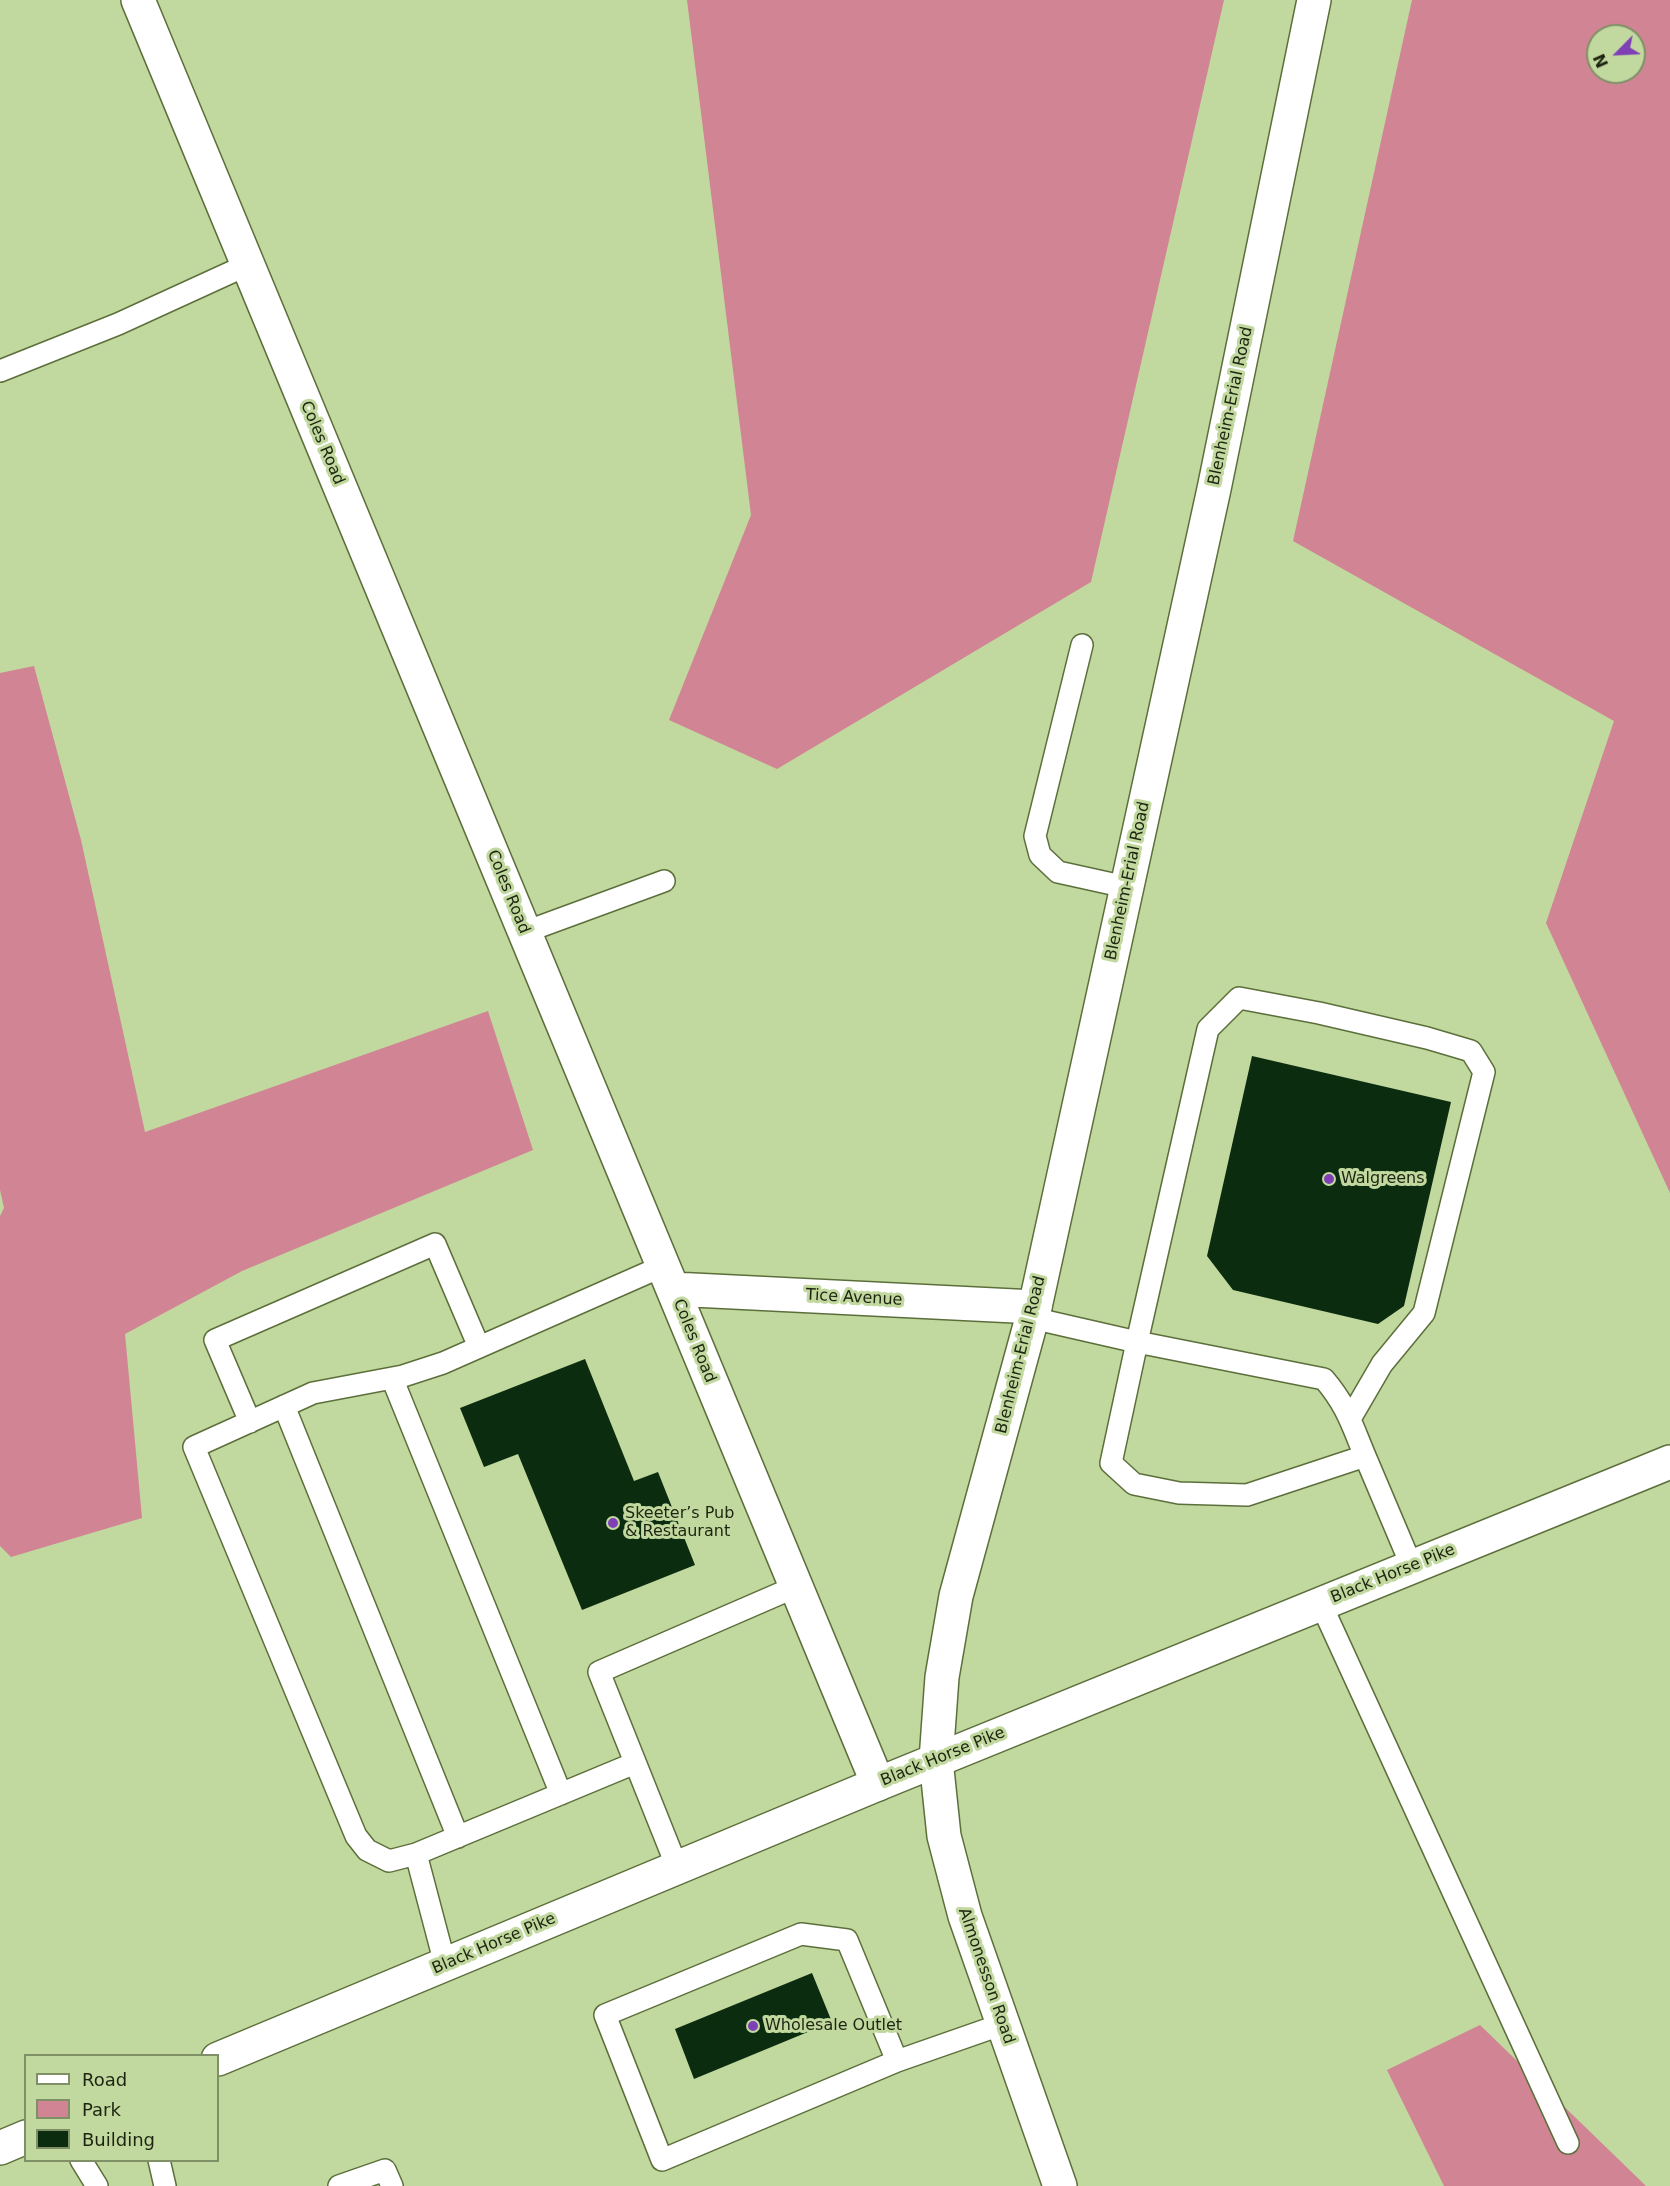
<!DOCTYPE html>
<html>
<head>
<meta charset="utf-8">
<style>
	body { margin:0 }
	#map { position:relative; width:1670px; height:2186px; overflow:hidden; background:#c1d89f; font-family:"DejaVu Sans",sans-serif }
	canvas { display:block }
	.legend { position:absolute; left:24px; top:2054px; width:195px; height:108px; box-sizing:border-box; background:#c1d89f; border:2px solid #7f9066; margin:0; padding:8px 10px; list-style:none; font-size:18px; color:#1d2510 }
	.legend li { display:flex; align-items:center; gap:12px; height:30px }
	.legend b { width:30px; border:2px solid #7f9066 }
	.north { position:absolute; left:1586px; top:24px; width:60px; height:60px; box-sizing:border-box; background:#c1d89f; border:2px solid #7f9066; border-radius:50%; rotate:246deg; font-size:16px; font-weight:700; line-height:24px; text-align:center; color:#1d2510 }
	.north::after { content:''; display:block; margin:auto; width:21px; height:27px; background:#8040b5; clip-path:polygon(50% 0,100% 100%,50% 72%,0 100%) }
</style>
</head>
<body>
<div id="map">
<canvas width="1670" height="2186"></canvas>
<ul class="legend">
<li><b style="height:8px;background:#fff"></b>Road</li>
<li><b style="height:16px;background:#d18494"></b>Park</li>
<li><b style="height:16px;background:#0b2c0f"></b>Building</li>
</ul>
<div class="north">N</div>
</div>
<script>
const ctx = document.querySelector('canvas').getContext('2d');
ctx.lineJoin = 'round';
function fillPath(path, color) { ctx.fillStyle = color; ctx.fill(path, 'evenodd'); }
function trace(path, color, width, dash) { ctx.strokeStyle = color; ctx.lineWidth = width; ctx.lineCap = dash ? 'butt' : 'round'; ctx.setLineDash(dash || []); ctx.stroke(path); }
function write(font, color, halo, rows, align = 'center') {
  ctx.font = font + ' "DejaVu Sans",sans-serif'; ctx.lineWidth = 6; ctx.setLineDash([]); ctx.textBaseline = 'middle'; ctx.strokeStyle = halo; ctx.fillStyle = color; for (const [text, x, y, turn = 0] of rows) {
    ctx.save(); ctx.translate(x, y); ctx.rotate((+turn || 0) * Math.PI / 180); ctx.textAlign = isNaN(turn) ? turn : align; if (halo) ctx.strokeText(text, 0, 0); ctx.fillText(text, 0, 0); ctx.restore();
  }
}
fillPath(new Path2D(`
	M687,0H1224L1091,582L777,769L669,720L751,515Z
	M1412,0H1670V1193L1546,923L1614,721L1293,541ZM1598,36H1634V72H1598Z
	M34,666L81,840L145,1132L488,1011L533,1150L242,1271L125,1334L142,1518L11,1557L0,1546V1216L4,1208L0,1190V673Z
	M1480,2025L1646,2186H1444L1387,2070Z`), '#d18494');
fillPath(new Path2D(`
	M1252,1056L1451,1102L1404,1306L1378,1324L1233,1290L1207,1256Z
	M585,1359L634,1481L658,1472L695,1565L582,1610L518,1454L484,1467L460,1408Z
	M812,1973L832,2022L694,2079L675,2029Z`), '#0b2c0f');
const service = new Path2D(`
	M0,371L118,324L247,265
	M1082,645L1035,836L1040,855L1058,872L1126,887
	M525,932L664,881
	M1032,1318L1137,1342L1111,1463L1134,1484L1179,1493L1247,1495L1365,1456C1352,1425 1347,1406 1324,1379L1137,1342L1208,1029L1239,998L1319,1013L1427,1038L1471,1051L1484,1072L1424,1313L1382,1364L1350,1419
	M392,1378L561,1794
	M284,1406L458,1837
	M250,1422L215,1340L435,1244L479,1347
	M1365,1456L1412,1567
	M1321,1604L1568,2143
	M416,1854L635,1763
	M677,1867L599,1672L795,1587
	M445,1964L416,1854L389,1861L367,1850L356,1836L194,1447L313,1393L403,1376L443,1363L663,1266
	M897,2061L662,2160L605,2015L801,1934L847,1940L897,2061L1003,2024
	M81,2160L97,2186
	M159,2160L165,2186
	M339,2186L385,2170L392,2186`);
const tertiary = new Path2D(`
	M138,0L878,1784
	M673,1289L1035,1307`);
const secondary = new Path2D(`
	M1060,2186L965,1916L944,1836L936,1760L942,1677L956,1596L1035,1307L1214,489L1314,0`);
const primary = new Path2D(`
	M218,2059L878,1784L1670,1462
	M0,2148L26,2137`);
trace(service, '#5c6f3b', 24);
trace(tertiary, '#5c6f3b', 36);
trace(secondary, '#5c6f3b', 36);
trace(primary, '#5c6f3b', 36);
trace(service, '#fff', 21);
trace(tertiary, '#fff', 33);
trace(secondary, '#fff', 33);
trace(primary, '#fff', 33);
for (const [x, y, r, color] of [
	[1329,1179,6,"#8040b5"],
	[613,1523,6,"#8040b5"],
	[753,2026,6,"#8040b5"]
]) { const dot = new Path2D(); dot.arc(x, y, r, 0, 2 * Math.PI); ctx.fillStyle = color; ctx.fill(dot); trace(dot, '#c1d89f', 2); }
write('16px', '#1d2510', '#c1d89f', [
	["Blenheim-Erial Road",1231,406,-78],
	["Coles Road",322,443,67],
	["Blenheim-Erial Road",1128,881,-78],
	["Coles Road",508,892,68],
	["Tice Avenue",854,1298,3],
	["Coles Road",694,1341,68],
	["Blenheim-Erial Road",1021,1355,-76],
	["Black Horse Pike",1393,1574,-22],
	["Black Horse Pike",943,1757,-22],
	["Black Horse Pike",494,1944,-23],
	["Almonesson Road",986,1976,71]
]);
write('16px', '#1d2510', '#c1d89f', [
	["Walgreens",1341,1179],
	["Skeeter’s Pub",625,1514],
	["& Restaurant",625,1532],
	["Wholesale Outlet",765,2026]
], 'left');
</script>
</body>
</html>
